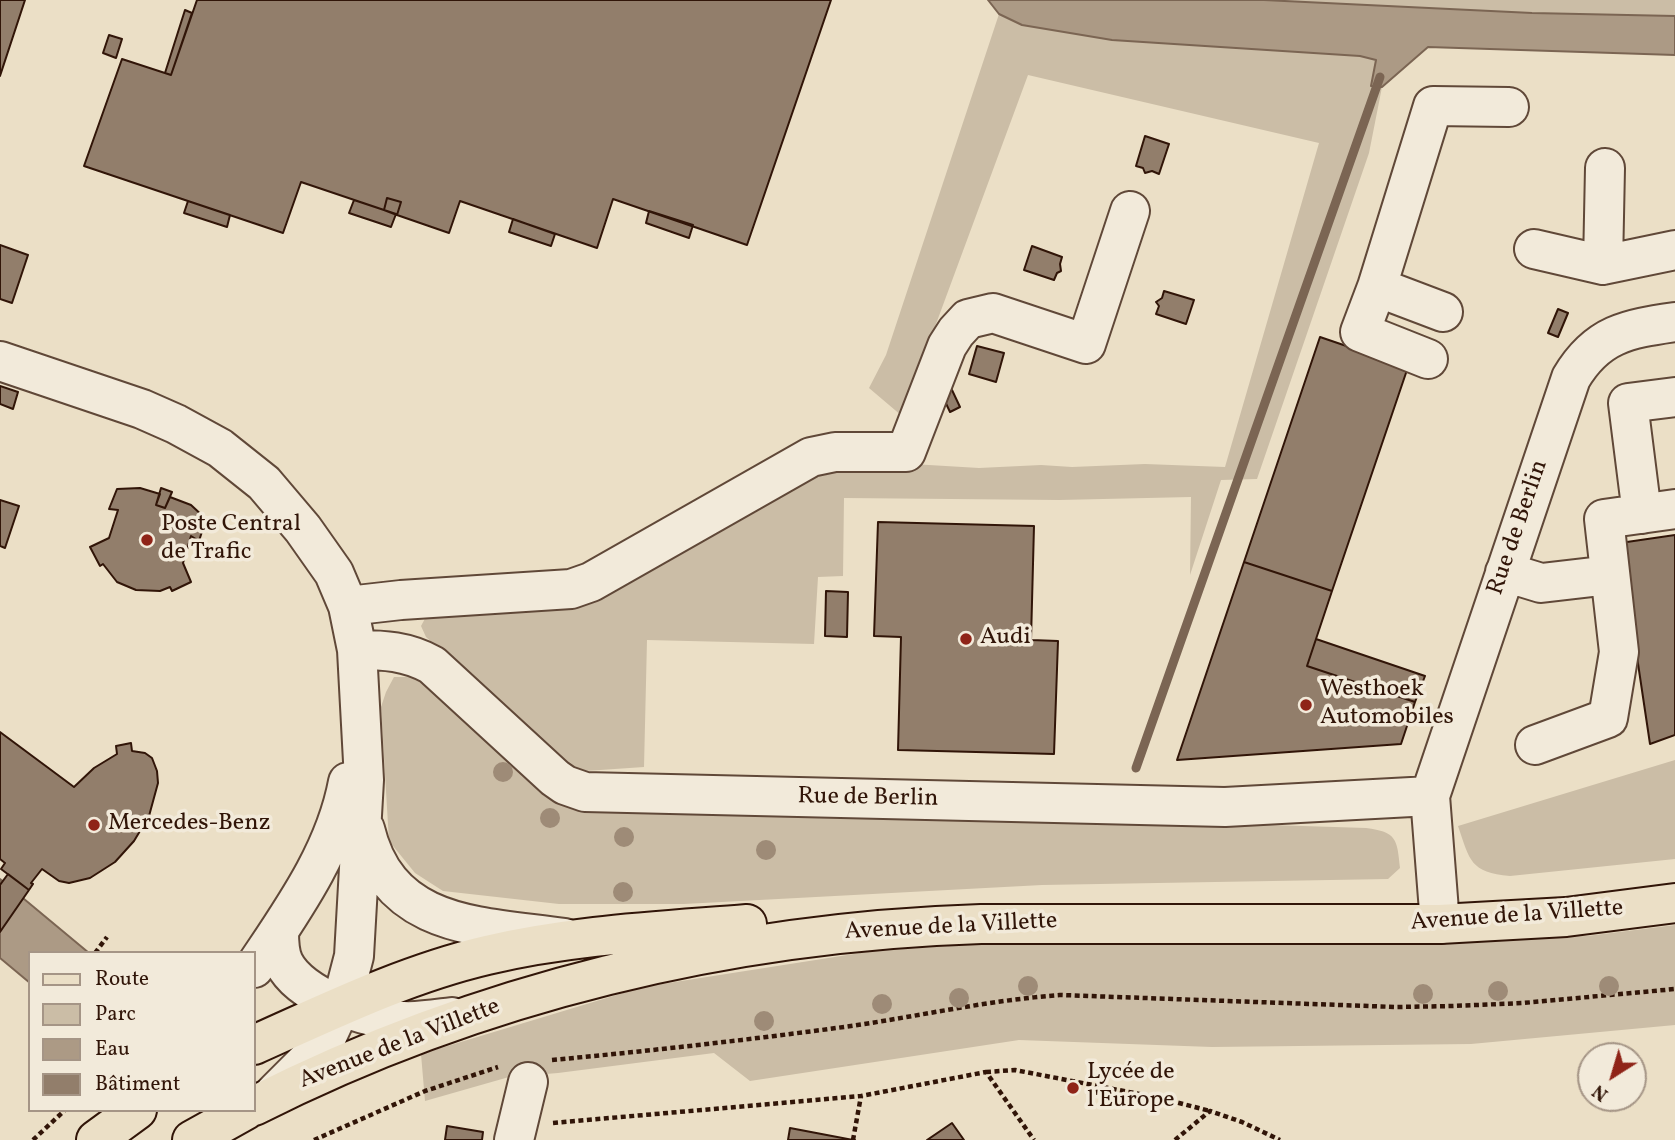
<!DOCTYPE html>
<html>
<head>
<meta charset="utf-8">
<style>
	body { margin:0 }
	#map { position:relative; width:1675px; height:1140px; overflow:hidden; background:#ebdfc6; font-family:Vollkorn,serif }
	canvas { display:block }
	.legend { position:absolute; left:28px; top:951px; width:228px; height:161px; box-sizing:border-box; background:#f2eada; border:2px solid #a59586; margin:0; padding:9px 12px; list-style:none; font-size:21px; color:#311508 }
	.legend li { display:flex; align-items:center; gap:14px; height:35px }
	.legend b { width:35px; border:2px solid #a59586 }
	.north { position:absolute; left:1577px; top:1042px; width:70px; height:70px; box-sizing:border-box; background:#f2eada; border:2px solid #a59586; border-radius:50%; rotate:217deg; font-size:19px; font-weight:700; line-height:28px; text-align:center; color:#311508 }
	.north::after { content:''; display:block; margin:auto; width:24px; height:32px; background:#8f2418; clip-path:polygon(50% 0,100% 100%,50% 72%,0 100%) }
</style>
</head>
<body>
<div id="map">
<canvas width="1675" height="1140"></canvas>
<ul class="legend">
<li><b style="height:9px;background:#ebdfc6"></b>Route</li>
<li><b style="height:19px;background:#cbbda6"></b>Parc</li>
<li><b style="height:19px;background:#ac9a85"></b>Eau</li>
<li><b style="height:19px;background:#927e6b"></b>Bâtiment</li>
</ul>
<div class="north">N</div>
</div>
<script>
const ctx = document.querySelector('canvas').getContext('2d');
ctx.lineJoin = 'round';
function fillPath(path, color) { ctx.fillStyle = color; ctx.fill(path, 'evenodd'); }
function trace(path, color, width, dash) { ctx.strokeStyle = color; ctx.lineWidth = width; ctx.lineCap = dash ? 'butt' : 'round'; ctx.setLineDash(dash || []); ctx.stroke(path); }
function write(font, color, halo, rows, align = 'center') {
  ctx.font = font + ' Vollkorn,serif'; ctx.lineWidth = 7; ctx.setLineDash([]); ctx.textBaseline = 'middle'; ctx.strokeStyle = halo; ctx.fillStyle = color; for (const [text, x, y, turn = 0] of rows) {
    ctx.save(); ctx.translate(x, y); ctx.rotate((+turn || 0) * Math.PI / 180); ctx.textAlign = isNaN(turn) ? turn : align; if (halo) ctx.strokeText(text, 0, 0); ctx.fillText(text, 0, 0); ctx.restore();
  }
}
fillPath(new Path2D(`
	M1264,0H1675V16L1532,13Z
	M999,14L1022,25L1360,56L1376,60L1371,86L1382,87L1369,153L1257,479L1221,480L1190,575L1191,497L1059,500L844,498L843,576L818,577L814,644L647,640L644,767L571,772L426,637L421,626L427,615L571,607L820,473L843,468L912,464L979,468L1041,465L1072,467L1145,464L1225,467L1319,143L1028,75L902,416L869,388L886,355Z
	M394,677H413L429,681L553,797L1080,819L1366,828C1397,832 1397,839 1400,868L1388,879L1042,885L684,904H559L443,891L415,873L389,841L381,707L386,692Z
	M1675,760V859L1510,876C1470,872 1470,861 1458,826Z
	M1675,925V1025L1471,1044L1212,1047L1019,1040L750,1081L714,1053L558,1073L509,1077L425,1101L421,1054L643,987L873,951L1026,941L1234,944L1587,936Z`), '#cbbda6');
const water = new Path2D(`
	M988,0H1264L1532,13L1675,16V55L1428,47L1382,87L1371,86L1376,60L1360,56L1112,40L1022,25L999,14Z
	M0,879L89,953H30V983L0,958Z`);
fillPath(water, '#ac9a85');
trace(water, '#7b6553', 2);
trace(new Path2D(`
	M1136,768L1380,77`), '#7b6553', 9);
const building = new Path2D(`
	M0,0H25L0,76Z
	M197,0H831L747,245L613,199L597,248L460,201L449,233L397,215L401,202L387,198L384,210L301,182L283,233L84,166L122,59L171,75Z
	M185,10L192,13L171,75L165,73Z
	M109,35L122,39L116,58L103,53Z
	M1145,136L1169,144L1159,174L1152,171L1145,173L1143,168L1136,166Z
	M387,198L401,202L397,215L384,210Z
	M354,200L396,214L391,227L349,213Z
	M188,201L230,215L227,227L184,213Z
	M649,211L693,225L689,238L646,223Z
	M513,219L555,234L551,246L509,232Z
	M0,245L28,255L12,303L0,299Z
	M1032,246L1062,257L1060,264L1061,271L1057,273L1054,280L1024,270Z
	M1164,291L1194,300L1186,324L1156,314L1159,306L1156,302L1162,298Z
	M1558,309L1568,313L1558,337L1548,333Z
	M1320,337L1408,367L1332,591L1244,562Z
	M977,346L1004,353L996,382L969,374Z
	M0,386L18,392L13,409L0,404Z
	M952,390L960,407L950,412L942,395Z
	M140,488L160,494L156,505L165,508L170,497L191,505L206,519L199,541L191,536L183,563L191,582L172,591L170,587L160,591L136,590L117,582L103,564L100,566L90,547L109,538L118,510L109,509L117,489Z
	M161,488L172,492L165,508L156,505Z
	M0,500L19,506L5,548L0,546Z
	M878,522L1034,526L1031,640L1058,641L1054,754L898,750L901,637L874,636Z
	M1675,535V735L1650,744L1620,543Z
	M1244,562L1332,591L1307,666L1415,702L1401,744L1177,760Z
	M826,591L848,592L847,637L825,636Z
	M1316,639L1425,676L1415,702L1307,666Z
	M0,732L74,787L94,768L117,754L116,746L131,743L132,751L145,753L152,758L157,771L158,783L149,816L134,841L115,862L90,878L69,883L59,881L42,869L31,883L33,884L29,890L1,869L5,863L0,859Z
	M8,874L29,890L0,932V885Z
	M952,1123L964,1140H927Z
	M447,1126L483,1132L482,1140H445Z
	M790,1128L853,1140H855H788Z`);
fillPath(building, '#927e6b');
trace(building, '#311508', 2);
const minor = new Path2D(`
	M1534,249L1603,265L1605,168
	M1603,265L1675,250
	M1377,287L1360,332L1428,359
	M1443,312L1377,287L1433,106L1509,107
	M0,361L142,409L176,424L220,448L264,483L303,529L334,573L348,606L357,650L364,780L354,956L341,1006L323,1045L274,1094
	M1642,514L1628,403L1675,397
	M1505,572L1541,583L1610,575
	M348,606L401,600L571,589L591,582L811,457L835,452H906L947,346L956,332L968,319L993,313L1086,344L1130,211
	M357,650C384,650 407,651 432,665L555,778L565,785L585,792L1225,807L1430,796
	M1535,745L1608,718L1619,652L1604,519L1675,509
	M365,829C389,930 482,926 565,938
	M1440,924L1430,796L1571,378C1597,334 1627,329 1675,322
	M279,931C279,942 279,953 284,963C300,996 368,1020 403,1021C419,1022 436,1019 452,1017
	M254,968C292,911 335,852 348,782
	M514,1140L528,1082`);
const major = new Path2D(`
	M254,1045C330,1011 406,974 487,955C572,935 661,931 747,924
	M254,1106C479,992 729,932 981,924H1440L1566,917L1675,903
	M96,1140L137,1110
	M192,1140L246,1110`);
trace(minor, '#604838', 42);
trace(major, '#311508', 42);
trace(new Path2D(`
	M95,953L107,937
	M552,1060C649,1051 747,1040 844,1027C916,1017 988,1000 1061,995L1396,1007L1453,1006L1523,1003L1675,989
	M986,1072L1015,1070L1160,1098L1210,1111
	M553,1123L861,1096L986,1072L1034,1140
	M33,1140L65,1110
	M314,1140L425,1091L498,1067
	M853,1140L861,1096
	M1175,1140L1210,1111L1242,1122L1280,1140`), '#311508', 4.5, [5, 3.5]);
trace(minor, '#f2eada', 38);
trace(major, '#ebdfc6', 38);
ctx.fillStyle = '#9e8b77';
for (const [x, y] of [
	[503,772],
	[550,818],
	[624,837],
	[766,850],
	[623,892],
	[1028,986],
	[1609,986],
	[1498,991],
	[1423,994],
	[959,998],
	[882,1004],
	[764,1021]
]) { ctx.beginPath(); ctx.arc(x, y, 10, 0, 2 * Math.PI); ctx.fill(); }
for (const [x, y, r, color] of [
	[147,540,7,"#8f2418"],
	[966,639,7,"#8f2418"],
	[1306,705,7,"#8f2418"],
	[94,825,7,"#8f2418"],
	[1073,1088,7,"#8f2418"]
]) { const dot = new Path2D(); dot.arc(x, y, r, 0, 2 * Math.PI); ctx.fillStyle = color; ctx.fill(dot); trace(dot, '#f2eada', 2.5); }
write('24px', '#311508', '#f2eada', [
	["Poste Central",161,526],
	["de Trafic",161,554],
	["Audi",980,639],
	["Westhoek",1320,691],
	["Automobiles",1320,719],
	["Mercedes-Benz",108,825],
	["Lycée de",1087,1074],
	["l'Europe",1087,1102]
], 'left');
write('24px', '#311508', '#f2eada', [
	["Rue de Berlin",1519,528,-71],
	["Rue de Berlin",868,799,1],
	["Avenue de la Villette",1517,917,-4],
	["Avenue de la Villette",951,928,-3],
	["Avenue de la Villette",400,1045,-21]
]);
</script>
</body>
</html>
